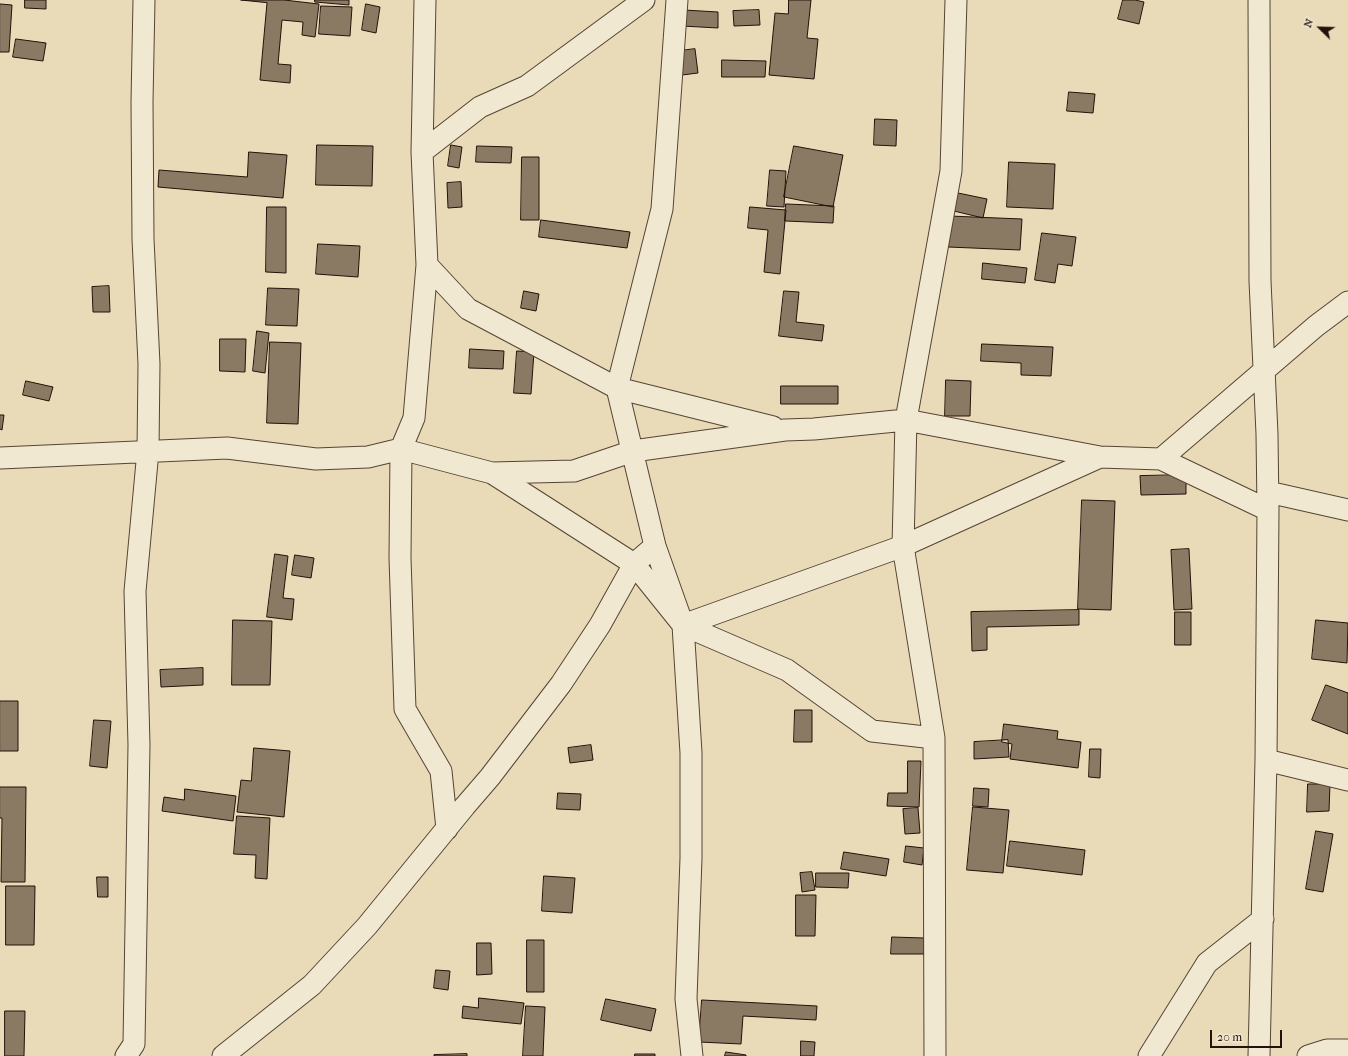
<!DOCTYPE html>
<html>
<head>
<meta charset="utf-8">
<style>
	body { margin:0 }
	#map { position:relative; width:1348px; height:1056px; overflow:hidden; background:#e9dbb8; font-family:"IM FELL French Canon",serif }
	canvas { display:block }
	.north { position:absolute; left:1300px; top:8px; width:40px; height:40px; -webkit-text-stroke:3px #f1e8d1; paint-order:stroke; rotate:293deg; font-size:11px; font-weight:700; line-height:16px; text-align:center; color:#241109 }
	.north::after { content:''; display:block; margin:auto; width:14px; height:18px; background:#241109; clip-path:polygon(50% 0,100% 100%,50% 72%,0 100%) }
	.scale { position:absolute; left:1210px; top:1030px; width:72px; height:18px; box-sizing:border-box; border:2px solid #241109; border-top:0; padding-left:5px; font-size:12px; line-height:14px; white-space:nowrap; color:#241109; -webkit-text-stroke:3px #f1e8d1; paint-order:stroke }
</style>
</head>
<body>
<div id="map">
<canvas width="1348" height="1056"></canvas>
<div class="north">N</div>
<div class="scale">20 m</div>
</div>
<script>
const ctx = document.querySelector('canvas').getContext('2d');
ctx.lineJoin = 'round';
function fillPath(path, color) { ctx.fillStyle = color; ctx.fill(path, 'evenodd'); }
function trace(path, color, width, dash) { ctx.strokeStyle = color; ctx.lineWidth = width; ctx.lineCap = dash ? 'butt' : 'round'; ctx.setLineDash(dash || []); ctx.stroke(path); }
const building = new Path2D(`
	M25,0H46V9L25,8Z
	M241,0H284L319,4L315,37L302,35L303,22L282,20L278,64L291,65L290,83L260,80L267,3Z
	M315,0H349V5L315,2Z
	M789,0H811L807,38L818,39L814,79L769,75L775,13L788,14Z
	M1123,0H1135L1144,2L1139,24L1118,19Z
	M0,4L12,5L9,52H0Z
	M366,4L380,7L376,33L362,30Z
	M321,6L352,7L350,36L319,34Z
	M684,10L718,12V28L682,26Z
	M759,10L760,25L734,26L733,11Z
	M16,39L46,43L43,61L13,57Z
	M695,49L698,73L682,75L680,51Z
	M722,60L766,61L765,77H722Z
	M1069,92L1095,94L1093,113L1067,111Z
	M875,119L897,120L896,146L874,145Z
	M317,145L373,146L372,186L316,185Z
	M451,145L462,147L459,168L448,166Z
	M477,146L512,147L511,163L476,162Z
	M794,146L843,155L833,207L784,197Z
	M249,152L287,155L283,198L158,187L159,170L247,177Z
	M522,157H539V220H521Z
	M1009,162L1055,164L1053,209L1007,207Z
	M770,170L786,171L784,207L767,206Z
	M461,182L462,207L448,208L447,183Z
	M958,193L987,199L983,218L954,211Z
	M786,204L834,206L833,223L785,221Z
	M267,207H286V273L266,272Z
	M750,207L786,210L780,274L764,272L768,230L748,228Z
	M949,216L1022,219L1020,250L948,247Z
	M541,220L630,232L627,248L539,237Z
	M1042,233L1076,237L1072,266L1058,264L1055,283L1035,280Z
	M318,244L360,246L358,277L316,274Z
	M983,263L1027,268L1025,283L982,279Z
	M109,286L110,312H93L92,287Z
	M268,288L299,289L297,326L266,325Z
	M524,291L539,294L536,311L521,308Z
	M784,291L799,292L796,322L824,325L822,341L779,336Z
	M257,331L269,333L265,373L253,371Z
	M220,339H246L245,372L220,371Z
	M270,342L301,343L298,424L267,423Z
	M982,344L1053,347L1051,376L1021,375V363L981,361Z
	M470,349L504,351L503,369L469,368Z
	M517,351L534,352L531,394L514,393Z
	M946,380L971,381L970,416H945Z
	M26,381L53,387L49,401L23,395Z
	M781,386H838V404H781Z
	M0,415H4L2,430L0,429Z
	M1186,475V494L1141,495L1140,476Z
	M1082,500L1115,501L1111,610L1078,609Z
	M1189,549L1192,609L1174,610L1171,550Z
	M275,554L288,556L283,598L294,599L292,620L267,617Z
	M295,555L314,558L311,578L292,575Z
	M1079,610V625L987,627V650L972,651L971,612Z
	M1175,612H1191V645H1175Z
	M233,620L272,621L270,685H232Z
	M1316,620L1348,623L1347,663L1312,659Z
	M203,668V685L161,687L160,670Z
	M1326,685L1348,693V734L1312,720Z
	M0,701H18V751H0Z
	M795,710H812V742H794Z
	M94,720L111,721L107,768L90,766Z
	M1004,724L1058,731L1057,739L1081,742L1078,768L1010,759L1012,744L1002,742Z
	M1008,740L1009,757L974,759V742Z
	M591,745L593,760L570,763L568,748Z
	M254,748L290,751L284,817L237,812L241,780L251,781Z
	M1090,749H1101L1100,778L1089,777Z
	M908,761H921L919,807L887,806L888,793H907Z
	M1308,784H1330L1329,811L1307,812Z
	M0,787H26L25,882H1L2,818H0Z
	M974,788L989,789L988,807L973,806Z
	M185,789L236,796L233,821L162,811L164,797L184,800Z
	M558,793L581,794L580,810L557,809Z
	M973,807L1009,810L1003,873L967,870Z
	M918,808L920,833L905,834L903,809Z
	M237,816L270,818L267,879L255,878L256,855L234,854Z
	M1316,831L1333,834L1323,892L1306,889Z
	M1010,841L1085,850L1082,875L1007,866Z
	M906,846L924,848L922,865L904,862Z
	M844,852L889,859L886,876L841,869Z
	M812,872L815,890L802,892L800,873Z
	M816,873H849L848,888L816,887Z
	M544,876L575,878L572,913L542,911Z
	M97,877H108V897H98Z
	M6,886H35L34,945H6Z
	M796,895H816L815,936H796Z
	M892,937L924,938V954H891Z
	M527,940H544V992H527Z
	M477,943H491L492,974L477,975Z
	M436,970L450,971L448,990L434,988Z
	M479,998L524,1003L521,1024L462,1018L463,1006L478,1008Z
	M606,999L656,1009L651,1031L601,1020Z
	M702,1000L817,1006L816,1020L743,1016L741,1044L699,1042Z
	M526,1006L545,1007L543,1056H523Z
	M5,1011H25L24,1056H5Z
	M801,1041L815,1042L814,1056H801Z
	M726,1052L746,1055V1056H725Z
	M467,1054V1056H434V1055Z
	M635,1054H655V1056H635Z`);
fillPath(building, '#8a7a64');
trace(building, '#241109', 1);
const street = new Path2D(`
	M425,0L422,152L427,265L414,418L401,449L400,558L405,709L441,771L447,829
	M677,0L662,209L617,388L655,546L683,625L691,753V858L686,999L692,1056
	M422,152L480,107L527,86L644,0
	M427,265L468,309L617,388L773,427
	M0,458L227,448L316,459L368,457L401,449L492,473L574,471L633,451L785,430L814,429L906,420L1100,457L1161,459L1268,510
	M1161,459L1316,326L1348,302
	M492,473L634,564L683,625L787,670L872,731L934,738
	M1268,492L1348,510
	M683,625L903,546L1100,457
	M1266,760L1348,780
	M126,1056L134,1044L139,745L135,591L148,451L149,364L143,239L142,102L144,0
	M223,1056L312,985L367,926L465,806L490,777L561,684L600,625L634,564L655,546
	M935,1056L934,738L903,546L906,420L951,171L956,0
	M1149,1056L1207,963L1263,919
	M1259,1056L1266,760L1268,510L1267,434L1260,281L1259,0
	M1308,1056L1327,1050H1348`);
trace(street, '#554435', 23);
trace(street, '#f1e8d1', 21);
</script>
</body>
</html>
